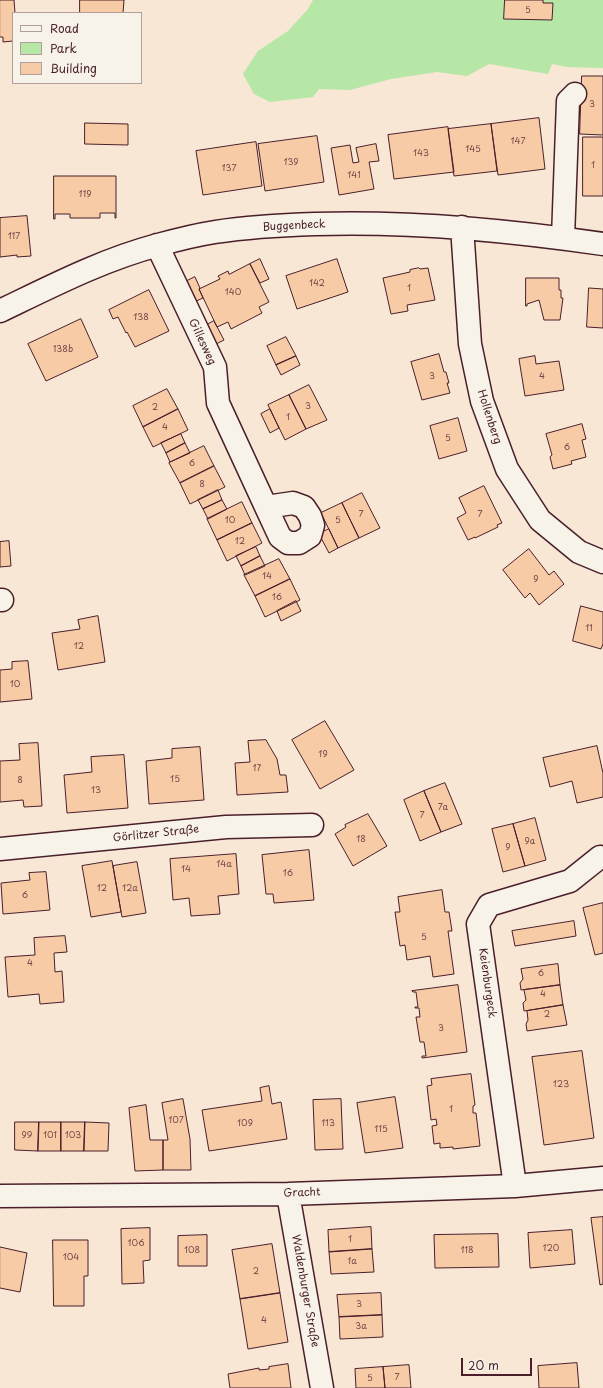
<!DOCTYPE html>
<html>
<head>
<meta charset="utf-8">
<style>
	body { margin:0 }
	#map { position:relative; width:603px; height:1388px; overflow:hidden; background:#f7e7d4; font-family:"Playpen Sans",sans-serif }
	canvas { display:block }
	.legend { position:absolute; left:12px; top:12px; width:130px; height:72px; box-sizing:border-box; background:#f7f3e8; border:1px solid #b29e9c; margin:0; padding:5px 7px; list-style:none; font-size:12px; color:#4a1f2b }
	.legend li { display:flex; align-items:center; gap:8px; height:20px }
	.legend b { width:20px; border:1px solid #b29e9c }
	.scale { position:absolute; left:461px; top:1358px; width:71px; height:18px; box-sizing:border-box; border:2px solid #4a1f2b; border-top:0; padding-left:5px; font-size:12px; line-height:14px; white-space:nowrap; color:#4a1f2b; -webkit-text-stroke:3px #f7f3e8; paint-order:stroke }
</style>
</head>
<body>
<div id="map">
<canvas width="603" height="1388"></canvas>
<ul class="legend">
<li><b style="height:5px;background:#f7f3e8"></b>Road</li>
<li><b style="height:11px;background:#b6e7a6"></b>Park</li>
<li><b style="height:11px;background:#f8cba7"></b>Building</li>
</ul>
<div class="scale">20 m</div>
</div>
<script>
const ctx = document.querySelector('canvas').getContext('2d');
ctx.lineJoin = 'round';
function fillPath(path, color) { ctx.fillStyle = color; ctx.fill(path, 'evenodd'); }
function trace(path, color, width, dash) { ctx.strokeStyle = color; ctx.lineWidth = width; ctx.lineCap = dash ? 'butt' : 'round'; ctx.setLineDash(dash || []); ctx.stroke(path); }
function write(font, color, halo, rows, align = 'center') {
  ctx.font = font + ' "Playpen Sans",sans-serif'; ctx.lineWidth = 3.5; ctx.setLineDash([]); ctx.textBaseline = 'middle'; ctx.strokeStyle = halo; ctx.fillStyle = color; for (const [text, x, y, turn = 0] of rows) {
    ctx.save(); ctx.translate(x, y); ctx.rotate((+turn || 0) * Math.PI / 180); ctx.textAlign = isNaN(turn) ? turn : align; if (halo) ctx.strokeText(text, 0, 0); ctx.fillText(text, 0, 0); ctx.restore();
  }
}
fillPath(new Path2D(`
	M313,0H505V19L552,20L553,4L543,3V0H603V68L567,67L552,64L548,74L489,64L467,76L437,72L391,79L350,90L319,89L313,97L270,102L254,94L243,74L258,51L288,31L308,9Z`), '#b6e7a6');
const building = new Path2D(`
	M0,0H14L15,13H13V41L3,42V37H0Z
	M80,0H124L123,13H80Z
	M505,0H543V3H553L552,20L504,19Z
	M582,76H603V135L580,134Z
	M539,118L545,169L498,175L491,124Z
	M85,123L128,124V145L85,144Z
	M491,124L497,171L454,176L448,129Z
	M448,127L454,172L394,179L388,135Z
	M317,136L324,182L265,191L258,144Z
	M583,137H603V196H583Z
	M256,142L262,186L203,195L196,151Z
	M376,144L379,161L369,162L374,189L339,195L331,148L350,145L353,163L359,162L356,148Z
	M54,176H116V218H115V213H100V218H70V214H55V219H54Z
	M27,216L31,256L17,257V255L0,257V218Z
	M260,259L269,279L260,283L250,264Z
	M337,259L348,292L297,309L286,276Z
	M250,264L269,302L259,307L262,313L231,329L228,322L217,327L199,289L220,279L218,276L228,271L229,274Z
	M419,268L420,269L428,268L435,300L407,305L408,311L391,314L383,278L410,272V270Z
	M195,277L200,288L199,289L203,298L194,302L185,282Z
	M526,278H559V290H561V298H563L560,320H544L539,300L527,304V306H526Z
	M589,288L603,289V328L587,327Z
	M149,290L169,331L135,347L127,332L126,333L118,317L113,319L109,310Z
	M81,319L98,357L46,381L28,344Z
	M214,321L224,340L214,345L205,326Z
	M286,337L296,356L276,365L267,346Z
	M439,354L444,372H446L449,383H447L450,393L422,400L411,362Z
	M296,356L300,365L281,375L276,365Z
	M535,356L536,364L559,361L564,390L525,396L519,359Z
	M309,385L327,420L306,429L289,395Z
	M167,389L178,409L143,427L133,406Z
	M289,395L306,429L285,440L268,405Z
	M178,409L188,430L153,447L143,427Z
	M270,409L279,428L270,433L261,414Z
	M458,418L467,451L439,459L430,426Z
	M582,424L586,439L582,440L586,457L571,461L572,464L553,469L550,457L552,455L546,434Z
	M181,434L185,443L166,453L161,443Z
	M185,443L190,453L170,462L166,453Z
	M204,446L214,466L180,483L169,463Z
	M214,466L225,487L190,504L180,483Z
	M484,486L502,523L497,525L498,527L475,538V537L468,540L457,518L466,513L459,498Z
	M218,490L222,500L203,509L198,500Z
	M362,493L380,528L359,538L342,503Z
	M222,500L227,509L208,519L203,509Z
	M242,502L252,523L217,540L207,519Z
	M342,503L359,538L338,548L321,513Z
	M252,523L262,543L227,561L217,540Z
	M329,529L338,548L329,553L319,534Z
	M9,541L11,566L0,567V542Z
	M256,547L260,556L241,566L236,556Z
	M529,549L549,575L554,571L564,584L539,605L530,593L525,598L503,570Z
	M260,556L265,566L245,575L241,566Z
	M279,559L290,579L255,596L244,575Z
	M290,579L300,600L265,617L255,596Z
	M296,601L301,611L281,621L277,611Z
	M581,606L603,612V644L601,649L573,641Z
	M98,616L105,662L58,670L52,633L80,629L78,620Z
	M28,661L32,699L0,702V670L12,669V662Z
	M325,721L354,770L320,789L292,740Z
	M266,740L277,759L280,775H286L288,792L237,795L235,763L250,762L248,741Z
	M38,743L42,806L24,807L23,800L0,802V761L20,760L19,744Z
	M597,746L603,773V797L577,803L572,781L550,787L543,758Z
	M200,747L204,800L149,804L146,761L172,758V749Z
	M124,755L128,808L67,813L64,775L92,772L91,757Z
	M445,783L462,824L441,832L424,791Z
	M424,791L441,832L420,841L404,800Z
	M368,814L387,846L353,866L335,834L346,827L345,825Z
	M535,818L546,860L525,866L513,824Z
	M513,824L525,866L503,872L492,829Z
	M309,850L314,900L274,903L273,894H266L262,855Z
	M236,854L239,894L218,896L220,914L191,916L189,898L173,900L170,859Z
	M112,861L121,912L91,917L82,866Z
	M137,862L146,913L122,917L113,866Z
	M46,872L50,910L3,914L1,883L30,880L29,873Z
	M442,890L445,912H449L452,931H448L454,974L433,977L430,956L407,960L405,945L400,946L395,912H400L398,897Z
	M603,903V953L595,955L583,908Z
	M574,921L576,936L515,946L512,931Z
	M65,936L67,952L54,953L55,972L62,971L64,1002L40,1004L39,994L8,997L5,957L35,955L34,938Z
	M558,964L560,985L521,990L520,983L523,979L521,969Z
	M458,985L467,1052L422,1058V1056H426L424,1042H420L416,1017H420L419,1008H415V1007H418L416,992H413L412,991Z
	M560,985L563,1005L524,1011L523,1003L526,1000L524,990Z
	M563,1005L567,1025L527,1031L526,1024L528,1020L527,1011Z
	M582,1051L594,1138L544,1145L532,1057Z
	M471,1074L475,1105L473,1106V1113H476L480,1146L453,1149V1147L440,1148V1143L434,1144L432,1126L437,1125L436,1119L431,1120L427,1086L432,1085L431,1079Z
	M269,1086L272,1104L281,1102L287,1139L209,1151L202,1110L262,1101L260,1088Z
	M395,1097L403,1148L365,1153L357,1103Z
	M183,1099L190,1139L191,1170H163V1140H168L162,1103Z
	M341,1099L343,1149L315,1150L313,1100Z
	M146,1105L150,1140H163V1170L135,1171L129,1108Z
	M15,1122H39L38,1151L15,1150Z
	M39,1122H61V1151H38Z
	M61,1122H85L84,1151H61Z
	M85,1122L109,1123L108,1151H84Z
	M603,1217V1284L600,1285L591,1218Z
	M371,1227L372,1249L329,1252L328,1230Z
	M150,1228V1260L143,1261L144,1283L122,1284L121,1229Z
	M572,1230L575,1264L530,1268L528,1233Z
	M498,1234L499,1267L435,1268L434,1235Z
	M207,1235V1266H178V1236Z
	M53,1240H88V1276H84V1306H54Z
	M272,1244L280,1293L240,1299L232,1250Z
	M0,1247L27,1253L20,1292L0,1288Z
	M372,1249L374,1272L331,1274L329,1252Z
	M280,1293L288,1342L248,1349L240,1299Z
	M381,1293L382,1315L339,1317L337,1295Z
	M382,1315L383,1337L340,1339L339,1317Z
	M577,1363L579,1388H539L538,1366Z
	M288,1364L291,1388H230L228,1374L259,1368V1370L269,1369V1367Z
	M409,1365L411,1388H385L383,1367Z
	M383,1367L385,1388H356L355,1369Z`);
fillPath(building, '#f8cba7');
trace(building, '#4a1f2b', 1);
const minor = new Path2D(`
	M462,227L470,344L482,401L507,469L540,520L579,552L603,562
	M563,238L568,101L575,94
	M157,245L215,367L218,403L266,507L280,537L288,543H299L310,536L313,525L310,516L304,507L293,503L266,507
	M0,311C52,286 102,260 158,245C176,240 196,235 215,232C248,227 282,225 315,224C411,221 507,230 603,244
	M0,600H2
	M0,849L226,827L312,825
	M515,1186L478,924L489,905L570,881L600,857
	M288,1194L322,1388
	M0,1196L288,1194L515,1186L603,1178`);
trace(minor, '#4a1f2b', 25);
trace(minor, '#f7f3e8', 22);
write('9px', '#764a4a', null, [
	["5",528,11],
	["3",592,105],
	["147",518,142],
	["145",473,150],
	["143",421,154],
	["139",291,163],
	["1",593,166],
	["137",229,169],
	["141",354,176],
	["119",85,195],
	["117",14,237],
	["142",317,284],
	["1",409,289],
	["140",233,293],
	["138",141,318],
	["138b",63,350],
	["3",432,377],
	["4",542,377],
	["3",308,407],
	["2",155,408],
	["1",288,418],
	["4",165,428],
	["5",448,439],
	["6",567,448],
	["6",192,464],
	["8",202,485],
	["7",361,515],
	["7",480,515],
	["10",230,521],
	["5",338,521],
	["12",240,542],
	["14",267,577],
	["9",536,580],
	["16",277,598],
	["11",589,629],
	["12",79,647],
	["10",15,685],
	["19",323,755],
	["17",257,769],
	["15",175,780],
	["8",20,781],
	["13",96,791],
	["7a",443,808],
	["7",422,816],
	["18",361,840],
	["9a",530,842],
	["9",508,848],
	["14a",224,865],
	["14",186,870],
	["16",288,874],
	["12",102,889],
	["12a",130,889],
	["6",25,896],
	["5",424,938],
	["4",30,964],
	["6",541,974],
	["4",543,995],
	["2",547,1015],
	["3",441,1029],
	["123",561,1085],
	["1",451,1110],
	["107",176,1121],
	["109",245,1124],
	["113",328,1124],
	["115",381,1130],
	["99",27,1136],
	["101",50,1136],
	["103",73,1136],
	["1",350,1240],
	["106",136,1244],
	["120",551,1249],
	["108",192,1251],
	["118",467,1251],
	["104",71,1258],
	["1a",352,1262],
	["2",256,1272],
	["3",359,1305],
	["4",264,1321],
	["3a",361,1327],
	["7",397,1378],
	["5",370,1379]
]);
write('11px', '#4a1f2b', '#f7f3e8', [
	["Buggenbeck",294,226,-3],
	["Gillesweg",202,342,65],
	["Hollenberg",489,417,72],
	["Görlitzer Straße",156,834,-6],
	["Keienburgeck",487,983,82],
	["Gracht",302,1193,-2],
	["Waldenburger Straße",305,1291,80]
]);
</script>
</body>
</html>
